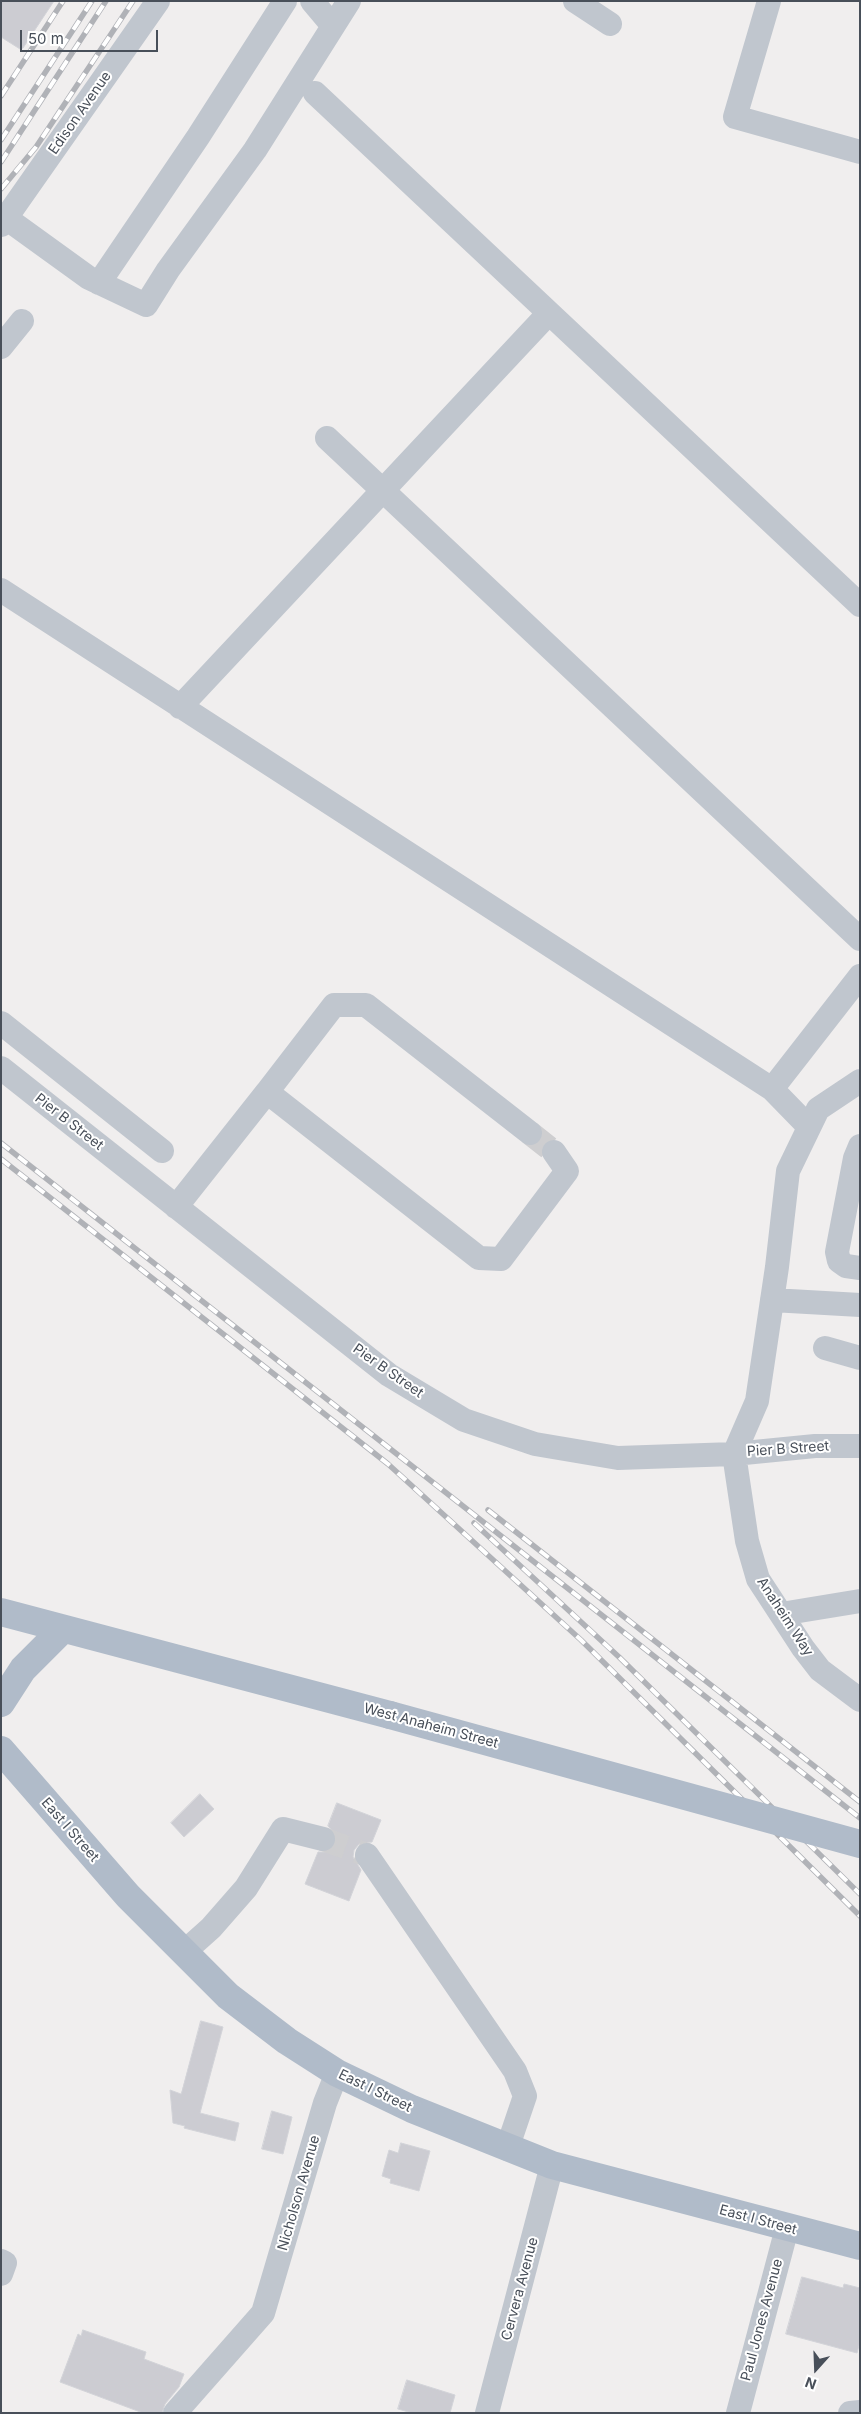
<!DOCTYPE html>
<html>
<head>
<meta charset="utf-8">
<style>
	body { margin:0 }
	#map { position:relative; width:861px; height:2414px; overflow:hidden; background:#f0eeee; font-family:Inter,sans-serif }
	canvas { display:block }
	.frame { position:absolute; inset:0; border:2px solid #484f59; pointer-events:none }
	.north { position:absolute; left:791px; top:2344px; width:50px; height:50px; -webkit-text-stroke:4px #fff; paint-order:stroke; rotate:200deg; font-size:14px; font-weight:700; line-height:20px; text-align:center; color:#484f59 }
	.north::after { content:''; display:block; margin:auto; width:18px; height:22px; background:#484f59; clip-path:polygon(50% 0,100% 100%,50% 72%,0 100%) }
	.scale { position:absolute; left:20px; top:30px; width:138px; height:22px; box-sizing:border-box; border:2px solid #484f59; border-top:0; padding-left:6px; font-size:15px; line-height:18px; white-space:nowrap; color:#484f59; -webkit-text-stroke:4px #fff; paint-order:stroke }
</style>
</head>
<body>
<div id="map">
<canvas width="861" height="2414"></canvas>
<div class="frame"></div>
<div class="north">N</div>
<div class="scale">50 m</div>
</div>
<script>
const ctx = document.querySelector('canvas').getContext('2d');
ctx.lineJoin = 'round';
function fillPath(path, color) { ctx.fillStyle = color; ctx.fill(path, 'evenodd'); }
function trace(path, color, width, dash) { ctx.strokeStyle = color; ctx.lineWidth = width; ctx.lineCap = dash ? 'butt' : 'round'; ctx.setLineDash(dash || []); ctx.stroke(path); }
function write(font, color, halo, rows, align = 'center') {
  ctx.font = font + ' Inter,sans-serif'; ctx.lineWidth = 4; ctx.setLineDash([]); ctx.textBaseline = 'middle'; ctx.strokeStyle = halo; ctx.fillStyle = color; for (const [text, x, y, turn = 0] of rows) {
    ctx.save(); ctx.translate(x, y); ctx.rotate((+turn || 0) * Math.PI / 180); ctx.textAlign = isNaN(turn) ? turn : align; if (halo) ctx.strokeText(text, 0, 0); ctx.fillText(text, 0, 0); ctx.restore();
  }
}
const building = new Path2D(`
	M1,1H54L23,48L20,49L1,37Z
	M200,1794L214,1809L184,1837L171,1823Z
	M337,1803L381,1820L372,1842L360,1843L354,1850L353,1857L361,1870L349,1901L305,1884L318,1852H327L336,1843V1835L328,1826Z
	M201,2021L223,2027L200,2113L239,2123L235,2141L184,2128L185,2126L173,2123L170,2090L181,2094Z
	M272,2111L292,2117L283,2154L262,2149Z
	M401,2143L430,2151L419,2191L390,2183L391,2179L382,2176L389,2150L398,2153Z
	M802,2277L843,2288L844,2284L860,2288V2342L857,2353L786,2334Z
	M83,2330L146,2352L144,2359L184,2374L179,2387L165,2404L162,2413H143L60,2382L78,2334L81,2336Z
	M407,2380L455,2395L450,2413H412L398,2409Z`);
fillPath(building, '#ccccd2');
trace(building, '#d2d3d8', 1);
trace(new Path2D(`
	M530,1133L554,1152
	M323,1839L367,1855`), '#ceced0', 24, [24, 12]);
trace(new Path2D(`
	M312,1L333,26
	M575,1L610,24
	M769,1L735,117L860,152
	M315,93L860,605
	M6,218L89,278L146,305L168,270L255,150L349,1
	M1,225L158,1
	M99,283L198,137L285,1
	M1,347L22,321
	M327,438L860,939
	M1,590L772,1089L809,1127
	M180,707L549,313
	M1,1023L162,1151
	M1,1068L389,1375L464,1420L535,1444L618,1458L734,1454L815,1446H860
	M772,1089L860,976
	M530,1133L366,1005H334L267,1092L479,1258L501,1259L567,1171L554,1152
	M860,1146L855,1158L837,1252L839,1261L846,1266L860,1268
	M176,1207L267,1092
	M772,1300L860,1305
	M825,1348L860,1358
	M734,1454L757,1401L777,1267L788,1171L818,1109L860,1081
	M734,1454L747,1541L758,1579L803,1648L820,1670L860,1700
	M781,1614L860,1601
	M367,1855L515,2071L525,2096L507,2149
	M183,1953L211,1928L246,1888L283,1829L323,1839
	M1,2261L5,2263L1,2274
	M175,2413L263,2313L325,2103L337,2073
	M487,2413L552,2165
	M738,2413L787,2228
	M850,2413L860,2412`), '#c0c6ce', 24);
trace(new Path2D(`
	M1,1612L390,1715
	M1,1703L23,1669L63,1629
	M1,1750L128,1896L228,1996L287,2041L337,2073L412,2109L552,2165L860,2246`), '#b0bbc9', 28);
const rail = new Path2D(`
	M1,96L63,1
	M1,140L92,1
	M1,162L106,1
	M1,189L36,147L133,1
	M1,1143L860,1818
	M1,1159L388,1464L581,1640L860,1916
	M488,1510L860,1802
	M474,1523L619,1657L860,1894`);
trace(rail, '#b0b2b7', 5.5);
trace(rail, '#fff', 4, [11]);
trace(new Path2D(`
	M390,1715L860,1844`), '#b0bbc9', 28);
write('14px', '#484f59', '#fff', [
	["Edison Avenue",80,113,-55],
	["Pier B Street",69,1122,38],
	["Pier B Street",388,1371,35],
	["Pier B Street",788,1449,-4],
	["Anaheim Way",785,1617,57],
	["West Anaheim Street",431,1726,15],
	["East I Street",70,1830,49],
	["East I Street",375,2091,26],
	["Nicholson Avenue",299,2193,-74],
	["East I Street",758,2220,15],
	["Cervera Avenue",520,2289,-75],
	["Paul Jones Avenue",762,2320,-75]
]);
</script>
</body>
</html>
